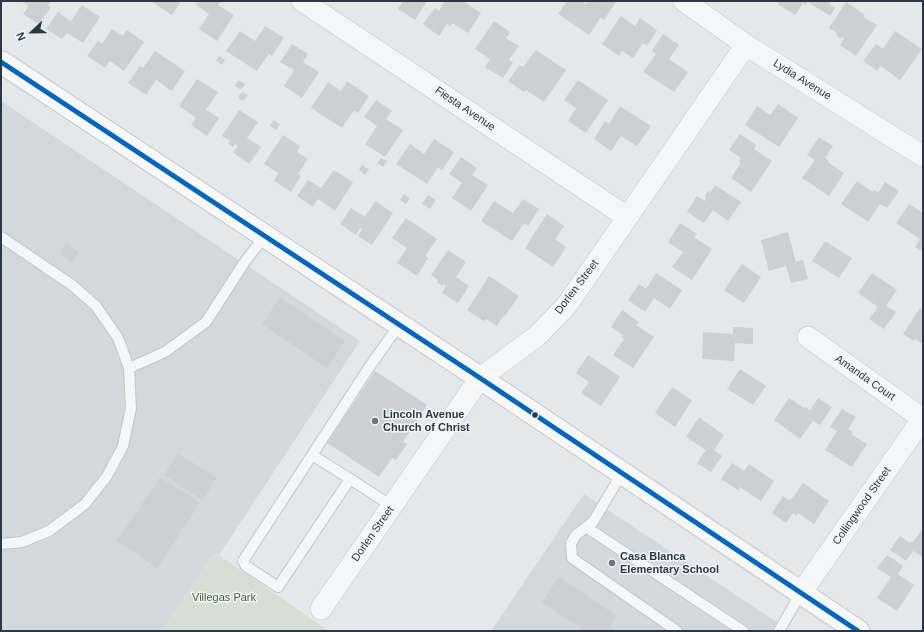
<!DOCTYPE html>
<html>
<head>
<meta charset="utf-8">
<style>
	body { margin:0 }
	#map { position:relative; width:924px; height:632px; overflow:hidden; background:#e5e8ea; font-family:Arial,sans-serif }
	canvas { display:block }
	.frame { position:absolute; inset:0; border:2px solid #2a3745; pointer-events:none }
	.north { position:absolute; left:12px; top:12px; width:40px; height:40px; -webkit-text-stroke:3px #f3f6f9; paint-order:stroke; rotate:248deg; font-size:11px; font-weight:700; line-height:16px; text-align:center; color:#2a3745 }
	.north::after { content:''; display:block; margin:auto; width:14px; height:18px; background:#2a3745; clip-path:polygon(50% 0,100% 100%,50% 72%,0 100%) }
</style>
</head>
<body>
<div id="map">
<canvas width="924" height="632"></canvas>
<div class="frame"></div>
<div class="north">N</div>
</div>
<script>
const ctx = document.querySelector('canvas').getContext('2d');
ctx.lineJoin = 'round';
function fillPath(path, color) { ctx.fillStyle = color; ctx.fill(path, 'evenodd'); }
function trace(path, color, width, dash) { ctx.strokeStyle = color; ctx.lineWidth = width; ctx.lineCap = dash ? 'butt' : 'round'; ctx.setLineDash(dash || []); ctx.stroke(path); }
function write(font, color, halo, rows, align = 'center') {
  ctx.font = font + ' Arial,sans-serif'; ctx.lineWidth = 3; ctx.setLineDash([]); ctx.textBaseline = 'middle'; ctx.strokeStyle = halo; ctx.fillStyle = color; for (const [text, x, y, turn = 0] of rows) {
    ctx.save(); ctx.translate(x, y); ctx.rotate((+turn || 0) * Math.PI / 180); ctx.textAlign = isNaN(turn) ? turn : align; if (halo) ctx.strokeText(text, 0, 0); ctx.fillText(text, 0, 0); ctx.restore();
  }
}
fillPath(new Path2D(`
	M1,101L360,341L219,555L213,554L162,631H1Z
	M584,494L790,631H491Z`), '#d3d8dd');
fillPath(new Path2D(`
	M213,554L219,555L329,631H162Z`), '#d7ded5');
fillPath(new Path2D(`
	M21,1H51L48,5L51,7L39,24L23,14L29,6Z
	M151,1H181L172,15Z
	M198,1H221L218,5L234,15L217,41L199,29L209,14L195,4Z
	M403,1H427L415,20L398,9Z
	M445,1H463L481,13L468,33L452,23L451,26L447,24L439,36L423,24L435,8L439,11Z
	M567,1H581L586,4L588,1H614L616,2L604,20L601,17L589,35L558,14Z
	M780,1H831L829,4L835,8L830,16L808,2L806,5L803,3L795,15L778,4Z
	M846,2L865,15L863,17L877,25L856,56L840,45L844,38L842,37L841,39L836,35L837,33L829,28Z
	M82,5L100,17L83,43L67,33L62,39L46,29L58,12L71,21Z
	M621,16L635,26L640,18L657,30L647,46L643,43L633,58L622,51L619,56L602,44Z
	M494,21L510,32L506,38L519,46L509,60L513,62L503,78L485,67L490,59L475,49Z
	M265,26L284,38L272,56L269,54L257,71L226,51L240,31L255,41Z
	M112,29L123,36L127,30L144,42L124,71L110,61L105,68L87,56L98,41L102,44Z
	M895,31L922,49L900,80L881,66L877,71L863,61L876,44L883,49Z
	M663,34L679,45L669,59L688,72L674,92L643,72L656,54L652,51Z
	M292,44L308,54L303,62L319,72L302,98L284,86L294,70L280,62Z
	M536,50L566,70L544,102L526,90L524,92L508,81L520,65L523,67Z
	M155,51L185,71L172,91L156,80L146,95L128,83L140,66L143,68Z
	M219,56L225,60L222,65L216,61Z
	M197,79L218,92L206,110L219,118L207,136L191,125L196,118L179,106Z
	M238,80L245,84L241,90L235,86Z
	M578,80L608,100L586,133L568,121L576,108L564,100Z
	M347,81L369,96L358,113L354,110L342,128L311,108L328,82L341,91Z
	M242,92L248,95L243,101L238,98Z
	M376,100L392,111L386,119L403,130L385,157L365,144L377,126L364,117Z
	M778,104L798,118L779,147L745,125L757,106L770,115Z
	M620,106L651,126L637,146L621,136L611,151L594,139L605,121L609,124Z
	M239,110L258,122L247,138L261,147L249,164L233,153L238,146L235,144L233,147L228,143L230,141L222,136Z
	M274,120L280,124L276,130L270,126Z
	M740,134L756,145L754,149L772,161L751,192L731,178L741,163L739,161L741,158L729,150Z
	M283,135L300,146L297,152L308,159L298,174L301,176L291,192L274,181L278,173L264,164Z
	M819,137L833,146L825,158L829,161L828,162L844,173L829,196L802,178L815,160L807,155Z
	M434,139L454,152L442,170L438,167L427,184L396,164L410,144L424,154Z
	M461,157L477,168L472,175L488,185L471,211L452,198L462,183L449,174Z
	M381,158L387,161L383,167L377,163Z
	M362,165L369,169L365,175L359,170Z
	M334,170L353,182L335,211L318,199L313,207L297,196L308,180L321,188Z
	M857,181L873,192L874,190L878,193L885,182L899,191L887,208L880,204L868,222L841,204Z
	M715,185L741,202L728,221L713,210L704,223L687,212L697,196L705,201L706,198L705,196L708,191L710,193Z
	M404,194L410,198L406,204L400,200Z
	M428,195L436,200L430,209L422,204Z
	M523,199L539,209L528,226L524,223L512,241L481,221L494,201L513,213Z
	M375,201L393,213L372,245L358,236L362,229L360,228L356,235L340,224L351,208L365,217Z
	M909,204L923,213V250L922,249L921,251L915,247L920,239L896,223Z
	M547,214L564,226L555,239L566,247L553,267L525,248Z
	M406,218L437,239L425,256L428,258L417,276L397,263L407,248L392,238Z
	M680,223L697,234L694,237L712,249L692,280L672,267L683,252L668,242Z
	M788,232L796,262L803,260L808,279L791,283L786,266L769,271L761,240Z
	M825,241L852,258L839,278L812,261Z
	M66,243L79,252L72,263L59,254Z
	M448,250L466,262L456,277L469,286L458,303L442,293L446,286L443,284L442,286L437,282L438,280L431,275Z
	M742,264L761,277L744,303L724,290Z
	M656,273L682,290L670,309L654,298L645,312L628,300L639,284L646,289Z
	M872,273L897,290L886,306L896,312L884,329L869,319L878,307L858,293Z
	M489,276L519,296L505,316L504,315L497,326L486,319L484,321L467,310Z
	M280,297L345,341L327,368L262,324Z
	M920,308L923,310V344L915,339L914,341L903,334Z
	M622,310L639,322L636,325L654,337L633,368L613,355L624,339L621,337L623,335L611,327Z
	M733,327L753,328V344L735,343L734,361L702,359L703,332L733,334Z
	M588,355L620,377L601,406L581,393L589,382L576,373Z
	M740,369L766,386L753,405L727,389Z
	M375,371L427,405L403,442L407,444L396,460L392,458L379,477L327,443Z
	M672,387L692,400L675,427L655,413Z
	M789,398L804,408L806,407L810,410L818,398L832,407L820,425L813,421L800,439L774,420Z
	M842,409L856,417L848,429L853,432L851,434L867,444L852,467L825,450L837,431L830,427Z
	M699,417L724,435L714,450L722,456L711,472L697,463L706,450L686,437Z
	M178,453L217,478L202,500L164,475Z
	M732,463L744,471L749,464L774,481L761,501L740,487L738,490L721,479Z
	M160,477L200,503L157,568L117,541Z
	M803,483L829,501L814,524L798,513L796,516L793,513L786,523L772,513L783,496L790,501Z
	M923,528V557L913,551L906,561L890,550L900,536L910,543L911,541L913,542Z
	M887,555L903,566L898,574L914,585L897,611L877,598L891,577L877,568Z
	M559,577L617,616L610,626L618,631H585L542,602Z`), '#cdd0d3');
const lane = new Path2D(`
	M1,237L72,285L96,306L118,338L129,368L131,408L123,446L107,476L85,504L49,531L22,542L1,544
	M129,368L165,352L206,322L244,263L264,237
	M312,455L350,479
	M622,473L593,522L576,535L571,543L572,558L677,631
	M392,506L350,479L278,587L246,566L243,561L368,369L399,325
	M586,527L743,631
	M779,631L801,593`);
const street = new Path2D(`
	M302,1L627,217
	M684,1L746,45L923,156
	M808,337L923,419
	M801,593L923,418
	M321,609L480,378L537,336L567,305L746,45`);
const secondary = new Path2D(`
	M1,62L480,378L858,631`);
trace(lane, '#c3c6c8', 12);
trace(street, '#c3c6c8', 22);
trace(secondary, '#c3c6c8', 24);
trace(lane, '#f4f6f7', 10);
trace(street, '#f4f6f7', 21);
trace(secondary, '#f8f8f8', 22);
trace(new Path2D(`
	M1,62L480,378L858,631`), '#0065bd', 5);
for (const [x, y, r, color] of [
	[535,415,3.5,"#2a3745"],
	[375,421,4,"#6b757f"],
	[612,563,4,"#6b757f"]
]) { const dot = new Path2D(); dot.arc(x, y, r, 0, 2 * Math.PI); ctx.fillStyle = color; ctx.fill(dot); trace(dot, '#f3f6f9', 1.5); }
write('11px', '#2a3745', '#f3f6f9', [
	["Lydia Avenue",802,80,32],
	["Fiesta Avenue",465,109,34],
	["Dorlen Street",577,287,-53],
	["Amanda Court",865,378,35],
	["Collingwood Street",862,506,-55],
	["Dorlen Street",373,534,-55]
]);
write('bold 11px', '#2a3745', '#f3f6f9', [
	["Lincoln Avenue",383,415],
	["Church of Christ",383,428],
	["Casa Blanca",620,557],
	["Elementary School",620,570]
], 'left');
write('11px', '#446137', '#f3f6f9', [
	["Villegas Park",224,598]
]);
</script>
</body>
</html>
